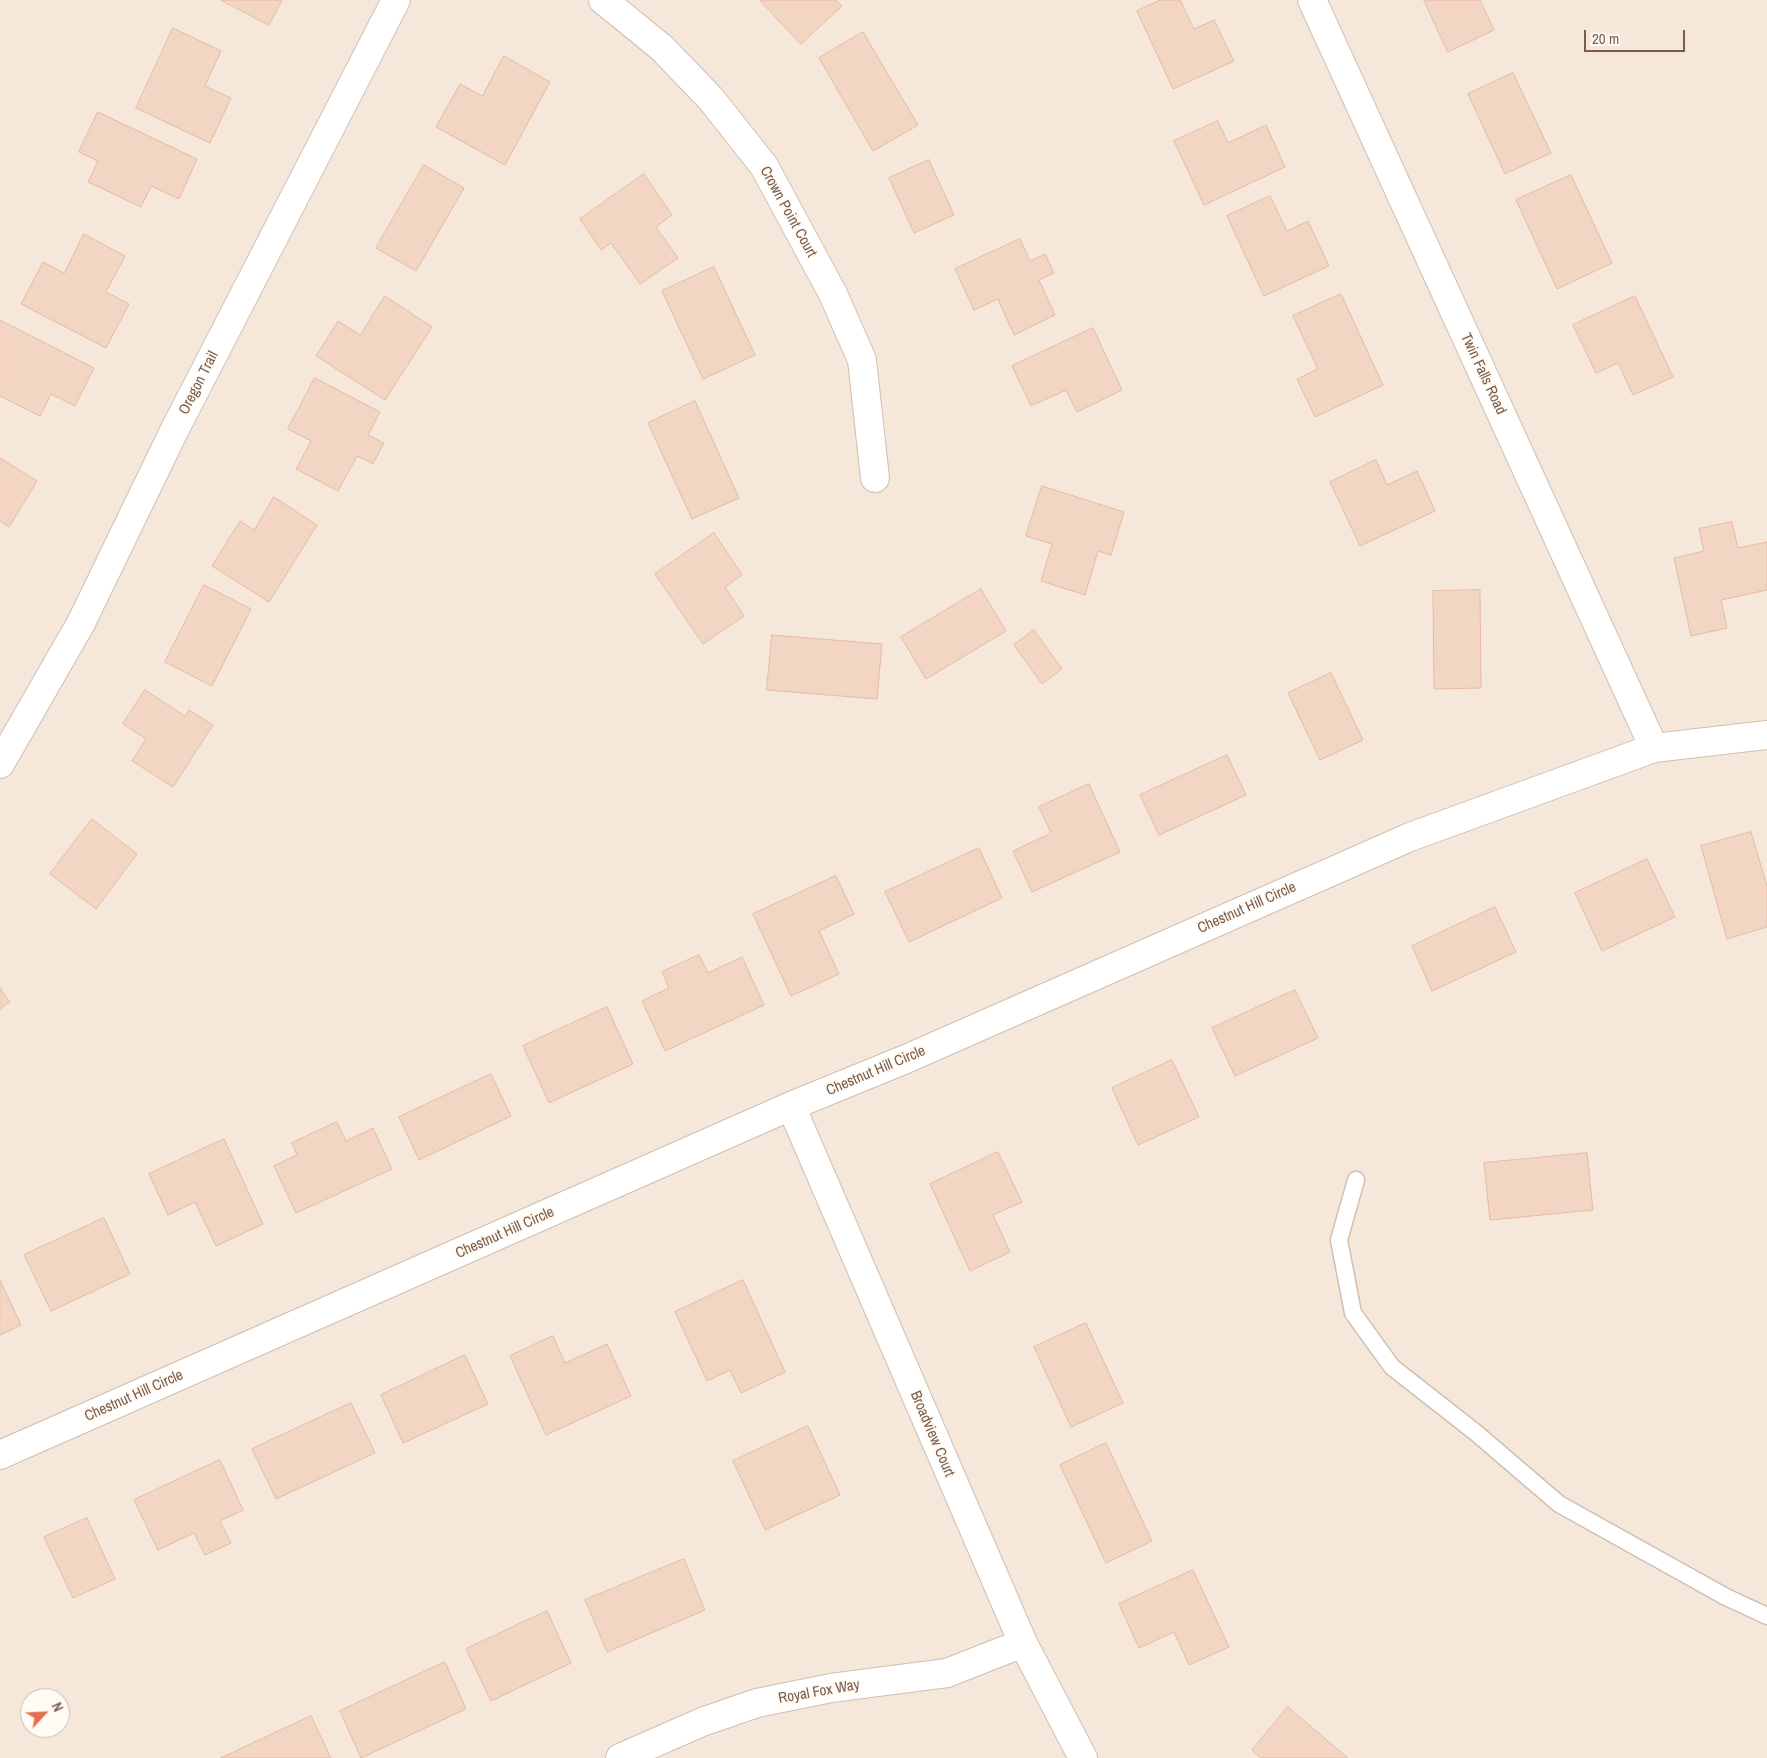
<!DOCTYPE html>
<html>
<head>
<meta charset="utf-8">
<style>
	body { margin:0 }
	#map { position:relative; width:1767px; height:1758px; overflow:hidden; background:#fdf6ec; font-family:"Archivo Narrow",sans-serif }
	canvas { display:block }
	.north { position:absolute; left:20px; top:1688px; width:50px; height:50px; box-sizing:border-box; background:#fffaf3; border:1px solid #cabbb1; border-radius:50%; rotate:65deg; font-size:14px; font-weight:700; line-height:20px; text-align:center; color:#7a5c4d }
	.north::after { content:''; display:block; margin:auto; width:18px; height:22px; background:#e76f51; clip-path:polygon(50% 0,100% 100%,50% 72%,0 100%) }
	.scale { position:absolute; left:1584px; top:30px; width:101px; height:22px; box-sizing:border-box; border:2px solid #7a5c4d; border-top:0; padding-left:6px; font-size:15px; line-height:18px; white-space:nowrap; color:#7a5c4d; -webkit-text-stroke:4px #fffaf3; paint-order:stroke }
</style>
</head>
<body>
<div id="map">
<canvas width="1767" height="1758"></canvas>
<div class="north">N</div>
<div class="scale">20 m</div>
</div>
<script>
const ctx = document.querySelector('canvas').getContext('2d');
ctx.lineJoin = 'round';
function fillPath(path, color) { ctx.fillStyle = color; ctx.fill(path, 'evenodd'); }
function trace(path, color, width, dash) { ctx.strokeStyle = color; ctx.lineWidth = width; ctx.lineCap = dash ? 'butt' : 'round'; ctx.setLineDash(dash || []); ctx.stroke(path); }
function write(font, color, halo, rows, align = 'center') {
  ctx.font = font + ' "Archivo Narrow",sans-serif'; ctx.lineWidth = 4; ctx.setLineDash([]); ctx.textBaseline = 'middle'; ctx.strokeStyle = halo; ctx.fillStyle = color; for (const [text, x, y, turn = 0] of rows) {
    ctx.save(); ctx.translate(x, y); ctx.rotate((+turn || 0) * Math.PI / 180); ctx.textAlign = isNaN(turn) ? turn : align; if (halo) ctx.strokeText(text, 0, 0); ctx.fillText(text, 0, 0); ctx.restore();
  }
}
fillPath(new Path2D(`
	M0,0H1767V1758H0ZM30,1698H60V1728H30Z`), '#f5e8da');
const building = new Path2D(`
	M221,0H282L269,25Z
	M760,0H836L842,6L801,44Z
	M1161,0H1180L1194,29L1214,20L1234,61L1173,89L1137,11Z
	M1424,0H1480L1494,30L1448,52Z
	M173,28L221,51L205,86L231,98L210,143L136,108Z
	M863,32L918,125L873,151L819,58Z
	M504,56L550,82L505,165L436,127L460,84L482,96Z
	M1513,73L1551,153L1505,174L1468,94Z
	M98,112L197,159L179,199L151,186L141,207L88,182L98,161L79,152Z
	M1218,121L1228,143L1266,125L1285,167L1204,205L1174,141Z
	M929,160L954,215L914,233L889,178Z
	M424,165L464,188L416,271L376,248Z
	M644,174L672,215L656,227L678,258L640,284L611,243L601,250L580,219Z
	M1571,175L1612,263L1557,289L1516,200Z
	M1270,196L1287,231L1308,221L1329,266L1264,296L1227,216Z
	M84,234L125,256L106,292L129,304L106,348L21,304L43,262L64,273Z
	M1020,239L1030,261L1045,254L1054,273L1039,280L1055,315L1014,335L998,299L974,310L955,269Z
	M714,267L755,355L703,379L662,291Z
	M1341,294L1383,385L1315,417L1297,379L1318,369L1293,316Z
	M385,296L432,327L385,400L316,356L338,321L360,335Z
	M1635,296L1673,377L1633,395L1618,363L1596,373L1573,325Z
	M0,320L94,368L75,406L51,394L40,416L0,396Z
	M1093,328L1122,390L1077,412L1066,390L1031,406L1012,366Z
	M315,378L380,412L368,435L384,443L373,464L357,456L338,491L296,469L311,441L288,429Z
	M695,401L739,498L692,519L648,423Z
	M0,458L37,481L9,527L0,521Z
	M1376,460L1387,485L1417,471L1435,511L1360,546L1330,482Z
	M1042,486L1124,512L1111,555L1098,551L1085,595L1041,581L1052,544L1026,536Z
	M274,497L317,525L269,602L212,566L240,521L254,530Z
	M1732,522L1738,548L1767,542V590L1721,600L1727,628L1691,636L1674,558L1704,551L1699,529Z
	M714,533L742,575L725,587L744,616L703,644L655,574Z
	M204,585L251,609L212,686L165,662Z
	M981,589L1006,631L926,679L901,637Z
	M1480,590L1481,688L1434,689L1433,591Z
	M1034,630L1062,669L1042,684L1014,645Z
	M772,635L882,644L877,699L767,690Z
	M1331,673L1363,740L1320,760L1288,693Z
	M145,690L185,716L189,710L213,725L173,787L132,761L146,739L123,724Z
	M1227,755L1246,795L1159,835L1140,795Z
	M1089,784L1120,852L1032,892L1013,851L1051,833L1039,807Z
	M92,819L137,854L96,909L50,874Z
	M1751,832L1767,886V927L1727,939L1701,846Z
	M979,848L1002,898L909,942L885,892Z
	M1647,859L1675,917L1602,951L1575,893Z
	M836,876L854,914L819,931L839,974L791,996L753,914Z
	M1495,907L1516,952L1432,991L1412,946Z
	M699,955L708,973L742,957L764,1005L665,1051L642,1001L669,988L662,972Z
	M0,988L10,1002L0,1009Z
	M1295,990L1318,1038L1235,1076L1212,1028Z
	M607,1007L633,1064L549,1103L523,1046Z
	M1172,1060L1199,1117L1138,1145L1112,1088Z
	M491,1074L511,1116L419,1160L399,1117Z
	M337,1122L346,1141L373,1128L392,1169L296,1213L274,1166L297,1155L292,1143Z
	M224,1139L263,1224L216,1246L195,1202L168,1215L149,1174Z
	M998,1152L1022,1202L993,1215L1010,1252L970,1271L930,1184Z
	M1587,1153L1593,1210L1490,1220L1484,1163Z
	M104,1218L130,1274L51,1311L24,1255Z
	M0,1280L21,1325L0,1335Z
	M743,1280L785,1372L741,1393L730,1370L707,1381L675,1312Z
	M1086,1323L1123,1403L1071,1427L1034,1347Z
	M553,1336L565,1363L607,1344L631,1396L546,1435L510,1356Z
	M465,1355L488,1404L403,1443L381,1395Z
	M351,1403L375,1453L276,1499L252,1449Z
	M808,1426L840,1495L765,1530L733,1461Z
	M1106,1443L1152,1541L1106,1563L1060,1465Z
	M220,1460L243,1510L220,1521L231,1543L205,1555L194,1533L158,1550L134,1500Z
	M87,1518L115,1579L73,1598L44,1537Z
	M684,1559L705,1610L607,1652L585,1600Z
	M1193,1570L1229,1647L1189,1665L1174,1632L1139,1648L1119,1604Z
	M547,1611L571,1663L491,1701L466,1649Z
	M445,1662L466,1709L361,1758L340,1711Z
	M1288,1707L1348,1758H1261L1252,1750Z
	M311,1716L331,1758H221Z`);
fillPath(building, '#f3d5c3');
trace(building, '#e6bba3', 1);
const lane = new Path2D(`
	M1356,1180L1339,1240L1353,1313L1392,1367L1475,1432L1559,1504L1726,1597L1767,1616`);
const street = new Path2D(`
	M603,0L662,48L711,99L764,166L833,294L862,360L875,478
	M1312,0L1654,748
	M0,764L81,623L174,431L396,0
	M791,1106L1023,1643L1083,1758
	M0,1455L791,1106L906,1059L1410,837L1654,748L1767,735
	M620,1758L702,1722L757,1703L831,1688L947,1673L1023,1643`);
trace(lane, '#d1beb0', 19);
trace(street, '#d1beb0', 30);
trace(lane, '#fff', 16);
trace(street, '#fff', 28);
write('15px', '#7a5c4d', '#fffaf3', [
	["Crown Point Court",788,212,61],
	["Twin Falls Road",1483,374,65],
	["Oregon Trail",199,383,-63],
	["Chestnut Hill Circle",1247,908,-24],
	["Chestnut Hill Circle",876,1071,-23],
	["Chestnut Hill Circle",505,1233,-24],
	["Chestnut Hill Circle",134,1396,-24],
	["Broadview Court",932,1434,67],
	["Royal Fox Way",819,1692,-10]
]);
</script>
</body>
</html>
